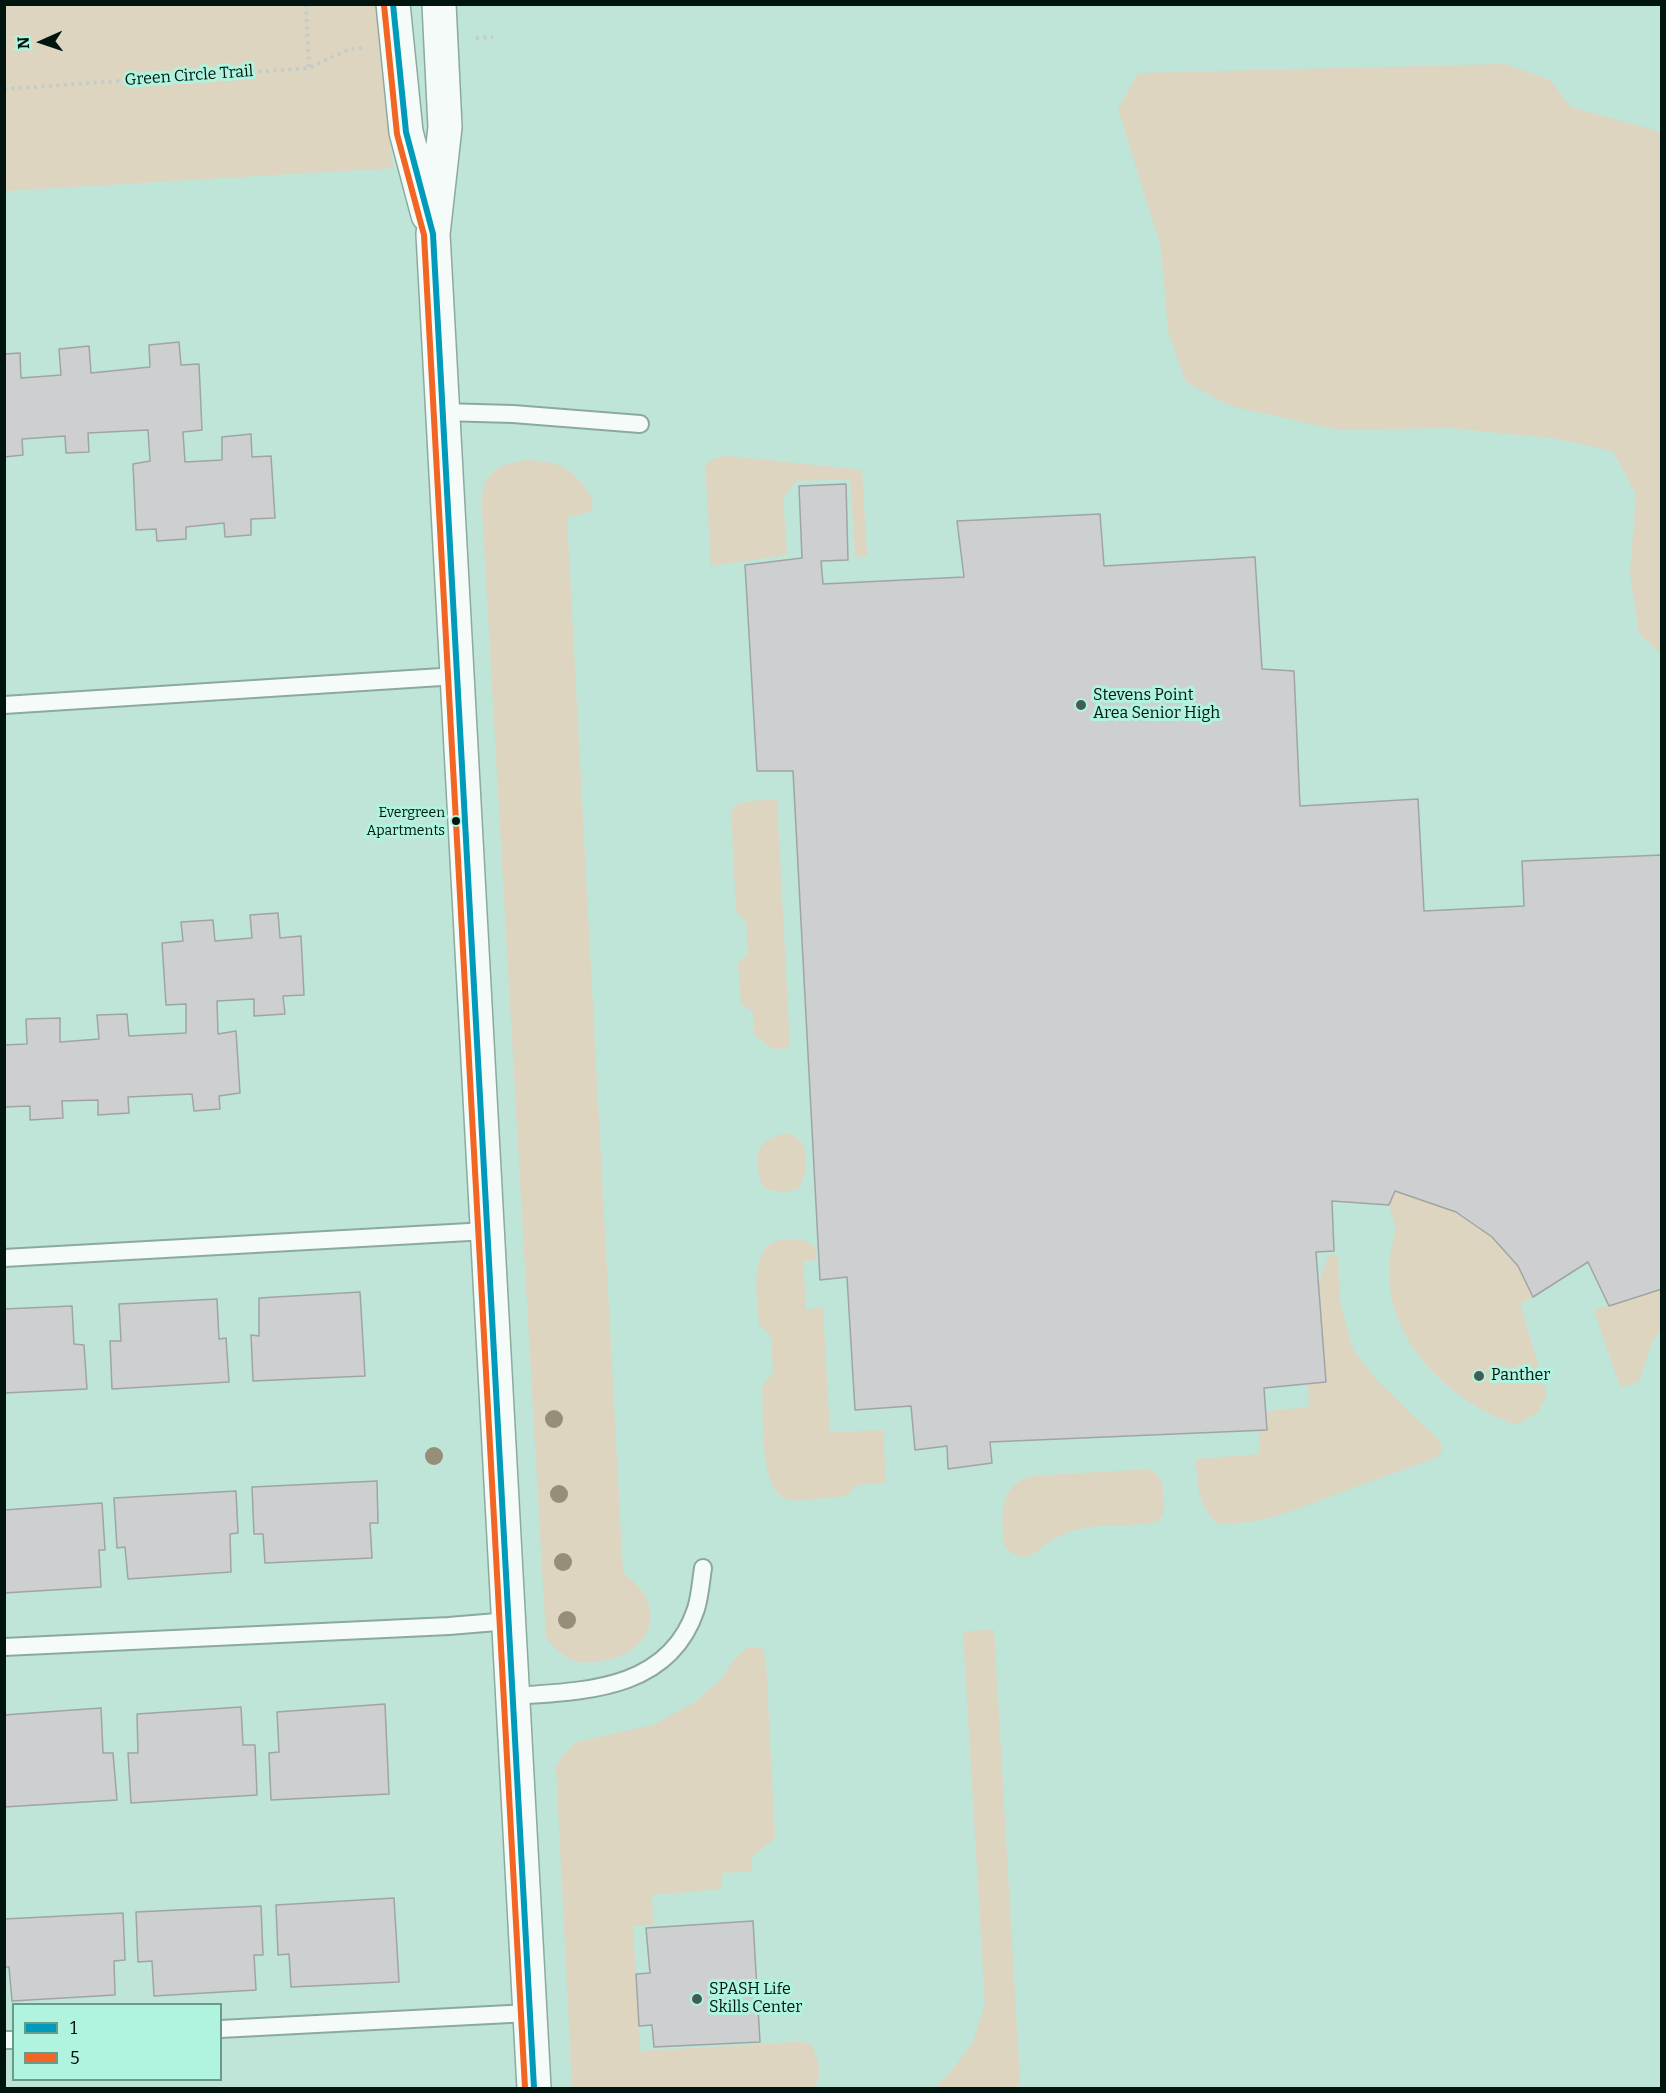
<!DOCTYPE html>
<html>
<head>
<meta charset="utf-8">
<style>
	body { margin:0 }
	#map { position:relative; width:1666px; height:2093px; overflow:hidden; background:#bfe4d8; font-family:Bitter,serif }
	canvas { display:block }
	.frame { position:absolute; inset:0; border:6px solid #00150f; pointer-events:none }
	.legend { position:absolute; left:12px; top:2003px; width:210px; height:78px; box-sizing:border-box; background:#b0f3de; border:2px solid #6a9a8b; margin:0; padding:8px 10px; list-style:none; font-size:18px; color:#00150f }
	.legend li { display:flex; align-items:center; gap:12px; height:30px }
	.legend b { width:30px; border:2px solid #6a9a8b }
	.north { position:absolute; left:12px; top:12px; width:60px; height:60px; -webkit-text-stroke:4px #b0f3de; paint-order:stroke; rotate:267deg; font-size:16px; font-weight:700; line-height:24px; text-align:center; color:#00150f }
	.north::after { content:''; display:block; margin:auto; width:21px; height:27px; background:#00150f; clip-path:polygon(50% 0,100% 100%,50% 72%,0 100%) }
</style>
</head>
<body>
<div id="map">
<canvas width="1666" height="2093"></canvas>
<div class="frame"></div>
<ul class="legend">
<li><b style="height:8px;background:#009abb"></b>1</li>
<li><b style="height:8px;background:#f26522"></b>5</li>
</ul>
<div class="north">N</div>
</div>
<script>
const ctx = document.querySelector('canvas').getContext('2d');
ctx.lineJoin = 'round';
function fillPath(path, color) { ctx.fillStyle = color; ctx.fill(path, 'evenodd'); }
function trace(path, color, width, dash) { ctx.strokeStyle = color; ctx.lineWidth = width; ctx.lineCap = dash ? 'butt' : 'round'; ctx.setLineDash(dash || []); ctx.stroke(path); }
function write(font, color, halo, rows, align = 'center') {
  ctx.font = font + ' Bitter,serif'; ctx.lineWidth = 6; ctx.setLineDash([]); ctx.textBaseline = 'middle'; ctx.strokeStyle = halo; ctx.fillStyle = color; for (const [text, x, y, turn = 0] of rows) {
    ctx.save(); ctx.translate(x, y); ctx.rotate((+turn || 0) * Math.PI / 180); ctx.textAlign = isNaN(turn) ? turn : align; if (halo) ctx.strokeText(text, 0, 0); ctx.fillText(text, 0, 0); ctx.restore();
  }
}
fillPath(new Path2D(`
	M5,4L376,5L393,168L5,191Z
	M1505,64L1550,80L1571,107L1661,132V653L1639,634L1630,572L1636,495L1613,451L1552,438L1449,428L1339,430L1231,406L1186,382L1168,331L1161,247L1118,109L1138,73Z
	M729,456L862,470L867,556L855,557L850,479L797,481L783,497L787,555L711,566L705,465L714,458Z
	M527,460C563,462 575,469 593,500L591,511L567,518L623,1572C632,1580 642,1588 647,1600C660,1630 635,1655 607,1660C597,1662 585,1664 575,1661C563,1658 554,1646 546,1638L482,511C480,476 493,464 527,460Z
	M777,800L790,1048L772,1049L754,1034L753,1012L741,1004L738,964L748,953L746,921L736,912L731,810C742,798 761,801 777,800Z
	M789,1133L802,1142C808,1161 808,1170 799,1188C786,1193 776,1193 763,1187C753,1158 754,1138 789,1133Z
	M1395,1191L1456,1212L1492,1237L1518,1266L1533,1297L1520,1304L1547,1395L1537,1413L1516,1425C1453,1402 1392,1348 1389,1276C1388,1261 1393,1245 1395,1230C1396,1221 1389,1213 1390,1204C1390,1200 1393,1194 1395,1191Z
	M792,1239L803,1240L815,1247L817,1260L803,1261L806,1309L823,1308L830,1432L883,1430L886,1483L855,1485L850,1494C838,1498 826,1498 814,1499C805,1500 795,1502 786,1499C758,1487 764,1413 762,1386L773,1373L771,1336L759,1325C758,1301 748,1255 774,1242C779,1239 787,1240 792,1239Z
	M1338,1255L1340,1302L1353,1349L1376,1380L1436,1437L1443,1448L1438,1457C1405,1469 1372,1481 1339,1493C1300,1508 1258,1527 1216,1523C1197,1501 1198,1487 1196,1459L1260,1454L1258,1412L1309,1407L1305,1283L1321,1282V1273L1329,1256Z
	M1661,1289V1329L1652,1342L1639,1382L1620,1387L1594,1310Z
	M1149,1469L1158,1475L1162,1483L1164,1512L1159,1521C1135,1528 1109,1523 1085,1528C1070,1530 1054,1537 1043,1546C1036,1552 1033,1555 1024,1558C1017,1555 1008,1553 1005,1546C1003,1542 1003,1536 1003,1532C1001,1505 1004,1484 1032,1476Z
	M994,1629L1020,2082L1015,2088H938V2084L949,2074L973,2042L985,2005L963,1632Z
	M749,1647L762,1648L766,1661L775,1838L751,1858L752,1871L722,1873V1889L652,1895L653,1925L633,1926L640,2051L799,2042L811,2044C818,2059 823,2073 815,2088H572L556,1766L563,1755L576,1742L653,1725L695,1702L721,1679L736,1657Z`), '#ded5c0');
const building = new Path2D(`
	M179,342L181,365L199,364L202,430L183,432L185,462L222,460V437L251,434L252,457L271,456L275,518L251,519V535L225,537L224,523L186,527V539L157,541L156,529L136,530L133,464L150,461L148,430L88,433L89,452L66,453L65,436L22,439L23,455L4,457V354L20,353L21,378L61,375L59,349L89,346L91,373L150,367L149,345Z
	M846,484L848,560L821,561L823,584L964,577L957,521L1100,514L1104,566L1255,557L1262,669L1294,671L1300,806L1418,799L1424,911L1524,906L1522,861L1662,855V1289L1609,1306L1588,1262L1533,1297L1518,1266L1492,1237L1456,1212L1395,1191L1389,1205L1332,1201L1334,1251L1316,1252L1326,1382L1264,1388L1267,1430L990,1442L992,1463L948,1469L947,1446L915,1450L911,1406L855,1410L847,1277L820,1280L793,771H757L745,565L802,558L799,486Z
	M278,913L280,938L301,936L304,995L283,996L285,1014L254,1016V999L217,1001L218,1034L236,1031L240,1093L219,1096L220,1109L194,1111L192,1094L128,1097L129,1113L98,1115V1100L62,1101L63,1118L30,1120V1106L4,1107V1045L27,1044L26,1019L60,1018V1042L99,1039L97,1015L127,1014L129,1036L186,1033V1004L166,1005L162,943L183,941L181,922L213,920L215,941L252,938L250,915Z
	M360,1292L365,1376L253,1381L251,1335L259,1336V1298Z
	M217,1299L219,1339L226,1338L229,1382L112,1389L110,1341H121L119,1304Z
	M72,1306L74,1344L84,1345L87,1389L4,1393V1309Z
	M377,1481L378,1523H370L372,1558L265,1563L263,1534H254L252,1487Z
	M236,1491L238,1533L230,1534L231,1572L128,1579L125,1547L117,1548L114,1498Z
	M102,1503L105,1550H99L101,1587L4,1593V1510Z
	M385,1704L389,1794L271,1800L269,1753L279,1752L277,1712Z
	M241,1707L243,1745H255L257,1795L131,1803L128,1753H138L137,1714Z
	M101,1708L103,1753H113L117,1800L4,1807V1715Z
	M394,1898L399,1982L291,1987L289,1954L278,1955L276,1905Z
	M261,1906L263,1955H254L256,1990L154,1996L152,1961L138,1962L136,1912Z
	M123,1913L125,1960L114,1961L115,1995L12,2001L9,1967H4V1919Z
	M753,1921L760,2042L654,2047L652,2025L639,2026L636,1974L650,1973L646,1928Z`);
fillPath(building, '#cdcfd0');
trace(building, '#9fa5a4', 1.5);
const service = new Path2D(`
	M442,412L513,414L640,424
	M4,705L457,676
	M4,1258L487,1231
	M4,1647L449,1626L509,1621
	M513,1696C584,1691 669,1691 696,1609C700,1596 701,1581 703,1568
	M220,2029L529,2013
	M4,2040H14`);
const tertiary = new Path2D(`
	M393,4L406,132L428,215
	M439,4L445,127L433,234L534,2088`);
trace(service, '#8ca9a0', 20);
trace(tertiary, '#8ca9a0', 36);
trace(new Path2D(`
	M306,4L309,68
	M476,38L493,37
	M4,89L309,68L350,49L362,48`), '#c2cdca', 4, [3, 4.5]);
trace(service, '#f5fbf9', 16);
trace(tertiary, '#f5fbf9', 33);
trace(new Path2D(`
	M393,4L406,132L433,234L534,2088`), '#009abb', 6);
trace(new Path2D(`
	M384,5L397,134L424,235L525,2088`), '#f26522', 6);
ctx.fillStyle = '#978e78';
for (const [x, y] of [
	[554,1419],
	[434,1456],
	[559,1494],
	[563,1562],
	[567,1620]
]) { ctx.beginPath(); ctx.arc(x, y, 9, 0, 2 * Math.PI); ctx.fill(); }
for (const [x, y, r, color] of [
	[1081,705,6,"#435d55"],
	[456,821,5,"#00150f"],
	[1479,1376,6,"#435d55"],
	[697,1999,6,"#435d55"]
]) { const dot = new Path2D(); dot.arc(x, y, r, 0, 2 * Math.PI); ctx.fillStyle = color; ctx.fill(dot); trace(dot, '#b0f3de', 2); }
write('14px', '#00150f', '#b0f3de', [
	["Evergreen",445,813],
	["Apartments",445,831]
], 'right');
write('16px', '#00150f', '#b0f3de', [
	["Green Circle Trail",189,76,-4]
]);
write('16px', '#00150f', '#b0f3de', [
	["Stevens Point",1093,696],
	["Area Senior High",1093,714],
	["Panther",1491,1376],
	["SPASH Life",709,1990],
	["Skills Center",709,2008]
], 'left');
</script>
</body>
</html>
